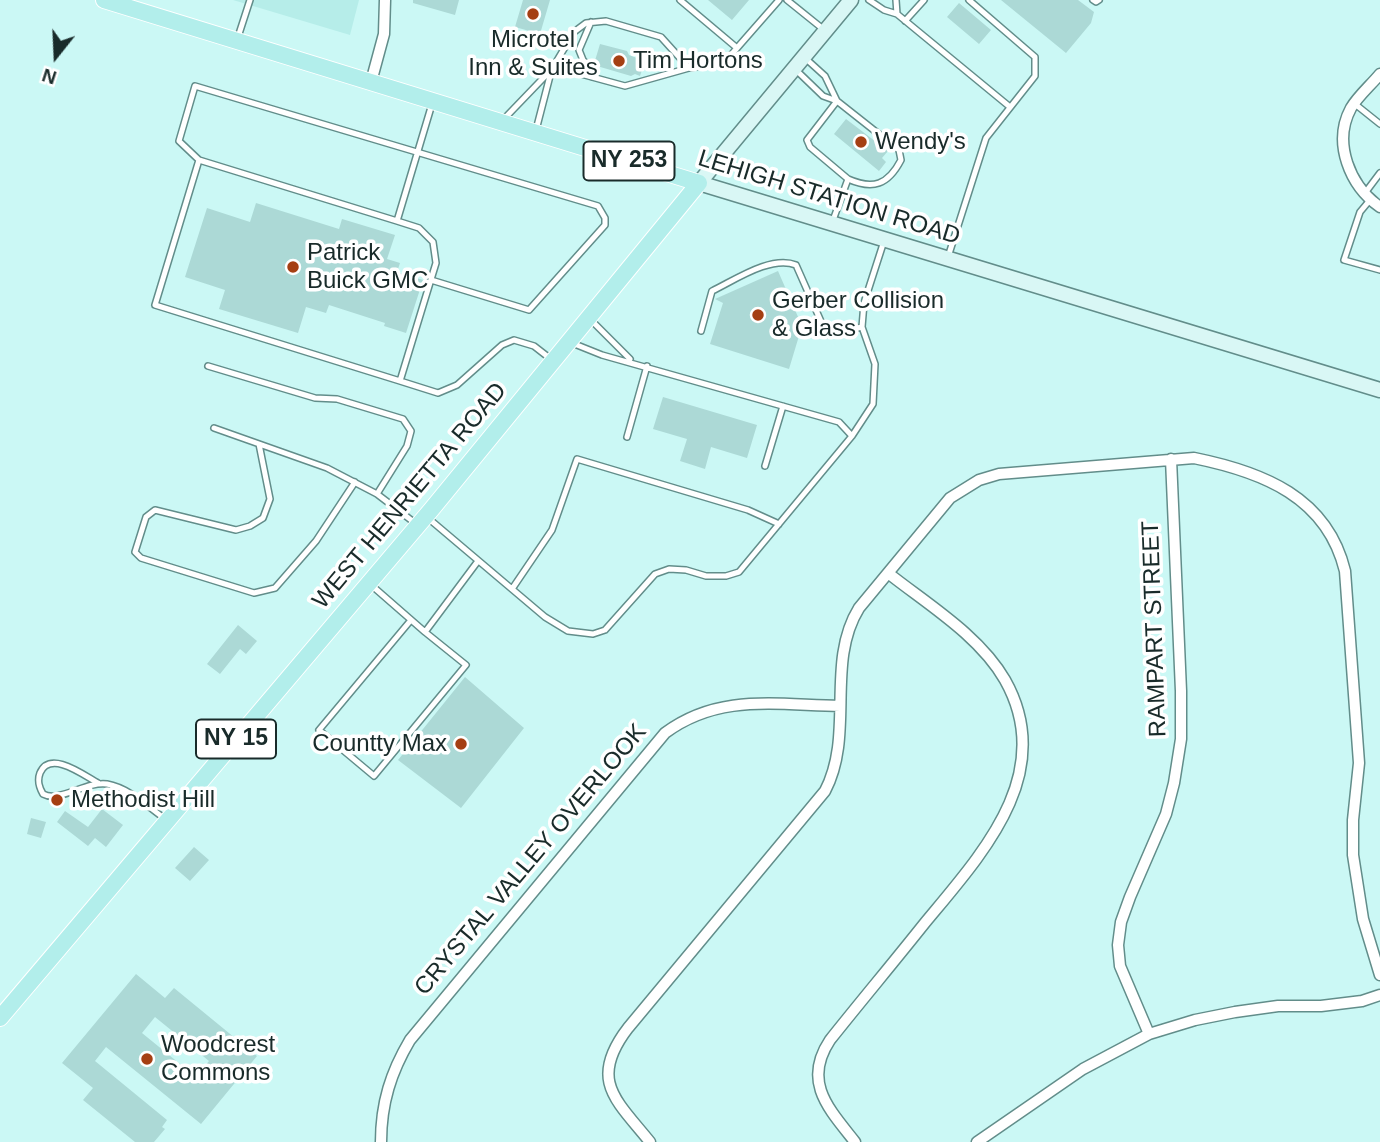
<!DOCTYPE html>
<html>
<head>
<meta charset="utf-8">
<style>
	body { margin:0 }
	#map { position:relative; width:1380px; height:1142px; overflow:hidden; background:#cbf8f5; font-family:Helvetica,sans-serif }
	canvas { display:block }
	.north { position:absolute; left:21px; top:21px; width:70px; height:70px; -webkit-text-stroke:5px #fff; paint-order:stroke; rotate:198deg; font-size:19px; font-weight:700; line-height:28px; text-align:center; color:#192b2a }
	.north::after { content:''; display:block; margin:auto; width:24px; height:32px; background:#192b2a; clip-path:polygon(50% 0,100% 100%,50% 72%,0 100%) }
</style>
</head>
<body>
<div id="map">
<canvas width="1380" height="1142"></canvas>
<div class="north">N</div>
</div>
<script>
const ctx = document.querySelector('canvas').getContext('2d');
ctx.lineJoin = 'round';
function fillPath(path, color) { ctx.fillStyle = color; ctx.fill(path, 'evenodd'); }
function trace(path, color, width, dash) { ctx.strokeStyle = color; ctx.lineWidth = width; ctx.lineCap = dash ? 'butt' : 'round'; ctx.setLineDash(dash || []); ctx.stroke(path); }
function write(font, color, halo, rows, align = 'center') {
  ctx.font = font + ' Helvetica,sans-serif'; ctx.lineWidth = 7; ctx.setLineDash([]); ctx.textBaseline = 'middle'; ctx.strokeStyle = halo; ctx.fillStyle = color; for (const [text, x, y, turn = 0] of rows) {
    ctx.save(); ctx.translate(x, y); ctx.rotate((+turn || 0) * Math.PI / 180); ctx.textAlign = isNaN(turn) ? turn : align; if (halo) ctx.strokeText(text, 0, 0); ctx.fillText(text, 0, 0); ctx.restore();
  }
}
fillPath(new Path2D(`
	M233,0H359L350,35Z`), '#b6ede9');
fillPath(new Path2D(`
	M413,0H459L455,15L413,3Z
	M523,0H550L540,34L515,27Z
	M708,0H749L732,20Z
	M1001,0H1078L1094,12L1091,23L1066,53Z
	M959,3L991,30L979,44L947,17Z
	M600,44L627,51L629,55L645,61L640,76L635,74L631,76L597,66L594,64Z
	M846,119L888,151L882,158L886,162L879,171L834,134Z
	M256,203L339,229L342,219L395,235L387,259L400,263L397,272L423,280L406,333L384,326L385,323L329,305L326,313L306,307L298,333L219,309L225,290L185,277L207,208L250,222Z
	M778,271L802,326L789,369L710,344L723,303L715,299Z
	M663,397L757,425L747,458L711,447L705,469L680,461L687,439L653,429Z
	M238,625L257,641L246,654L240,649L220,674L207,664Z
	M465,677L524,728L461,808L398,760Z
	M102,809L123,825L106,847L95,838L88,846L57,822L65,811L88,827Z
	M31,818L46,822L41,838L27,834Z
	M194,847L209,860L190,881L175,868Z
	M136,974L165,998L174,988L257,1056L201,1124L106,1047L95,1061L167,1120L162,1127L165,1129L154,1142H135L83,1100L93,1088L62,1063ZM155,1017L209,1061L196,1077L142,1033Z`), '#acd9d6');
const lane = new Path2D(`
	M680,0L737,48L779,0
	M787,0L823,29
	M869,0L884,10L897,14L1010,107
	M896,0L897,14
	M1093,0L1096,2L1099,0
	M905,21L924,0
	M591,22L579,50L583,60L593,70L592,77
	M238,37L250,0
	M804,57L825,76L837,101
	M552,69L570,71L625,86L689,68
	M796,70L823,96L837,101L899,150L901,160C888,185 873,190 848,179
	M432,104L397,221L419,228L433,242L436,263L400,381L438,393L457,385L502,345L514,340L534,346L552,360
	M1355,104L1380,124
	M502,121L552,69L574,32L586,23L606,21L661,37L689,68L725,62L737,48
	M536,130L551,72
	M199,160L179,141L195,86L598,206L605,218V225L529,310L431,280
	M1365,193L1380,173
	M1370,200L1360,212L1344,260L1380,270
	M397,221L199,160L155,305L400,381
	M832,223L848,179L810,147L807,140L837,101
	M948,257L986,138L1035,76V57L969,0
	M590,319L630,359
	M701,331L712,291C735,280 771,255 796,265L827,335L862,327
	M572,343L602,355L839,422L852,436
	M208,366L315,398L337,399L403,419L411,431L407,446L377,494
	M214,428L327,468L377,494L415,523
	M627,437L647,366
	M259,444L270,499L263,518L250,526L236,530L155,510L146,517L135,552L141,558L254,593L275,588L316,541L355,482
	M765,466L783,406
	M428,518L545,617L568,631L593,634L605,630L655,574L669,569L686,570L706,576H726L739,572L852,436L873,404L875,364L862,327L864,303L884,241
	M370,584L425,632L478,561
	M512,589L552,530L577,459L748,510L779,524
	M411,620L319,730L374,776L466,665L425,632
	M98,783C85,776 50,749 40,773C37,781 39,787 43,794C59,803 86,781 107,784C129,788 147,806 164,818`);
const street = new Path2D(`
	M1380,74C1371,85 1358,96 1351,108C1332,143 1350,186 1380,207
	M371,82L384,34L385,0
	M1149,1034L1120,966L1118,945L1121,922L1130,897L1166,814L1174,783L1181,739V691L1171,459
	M381,1142C381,1103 391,1072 410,1040L665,733C719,693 776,705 840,706
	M650,1142C616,1100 588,1080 628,1028L825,791C855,734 825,663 859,608L950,498L979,480L999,474L1194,458C1263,472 1327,497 1345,571L1359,763L1353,820V855L1363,919L1380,975
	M855,1142C829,1109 802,1082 830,1040C861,1001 893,963 924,924C981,855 1058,774 1005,680C979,635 927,604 888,573
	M977,1142L1083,1069L1149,1034L1195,1020L1235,1012L1278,1006H1321L1362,1001L1380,995`);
const secondary = new Path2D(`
	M851,0L699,183L1380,390`);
const primary = new Path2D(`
	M0,1018L431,510L699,183L104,0`);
trace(lane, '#628d8a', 8);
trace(street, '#628d8a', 13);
trace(secondary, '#628d8a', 17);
trace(primary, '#fff', 18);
trace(lane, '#fff', 5);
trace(street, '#fff', 10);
trace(secondary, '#d9f7f5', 14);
trace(primary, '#b2eeeb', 16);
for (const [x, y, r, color] of [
	[533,14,7,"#a53f13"],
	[619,61,7,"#a53f13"],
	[861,142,7,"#a53f13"],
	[293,267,7,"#a53f13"],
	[758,315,7,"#a53f13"],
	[461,744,7,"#a53f13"],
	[57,800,7,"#a53f13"],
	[147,1059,7,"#a53f13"]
]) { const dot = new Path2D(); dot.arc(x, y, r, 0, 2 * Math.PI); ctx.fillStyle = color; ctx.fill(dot); trace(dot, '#fff', 2.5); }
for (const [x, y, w] of [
	[629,161,91],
	[236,739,80]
]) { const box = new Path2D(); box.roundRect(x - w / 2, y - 19.5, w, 39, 5); ctx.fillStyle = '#fff'; ctx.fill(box); trace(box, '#192b2a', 2); }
write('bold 23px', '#192b2a', null, [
	["NY 253",629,161],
	["NY 15",236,739]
]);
write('24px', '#192b2a', '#fff', [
	["Microtel",533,40,"center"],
	["Inn & Suites",533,68,"center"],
	["Tim Hortons",633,61],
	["Wendy's",875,142],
	["Patrick",307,253],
	["Buick GMC",307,281],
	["Gerber Collision",772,301],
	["& Glass",772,329],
	["Countty Max",447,744,"right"],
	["Methodist Hill",71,800],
	["Woodcrest",161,1045],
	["Commons",161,1073]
], 'left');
write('24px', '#192b2a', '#fff', [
	["LEHIGH STATION ROAD",829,198,17],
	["WEST HENRIETTA ROAD",410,496,-50],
	["RAMPART STREET",1155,629,-92],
	["CRYSTAL VALLEY OVERLOOK",531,860,-50]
]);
</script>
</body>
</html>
